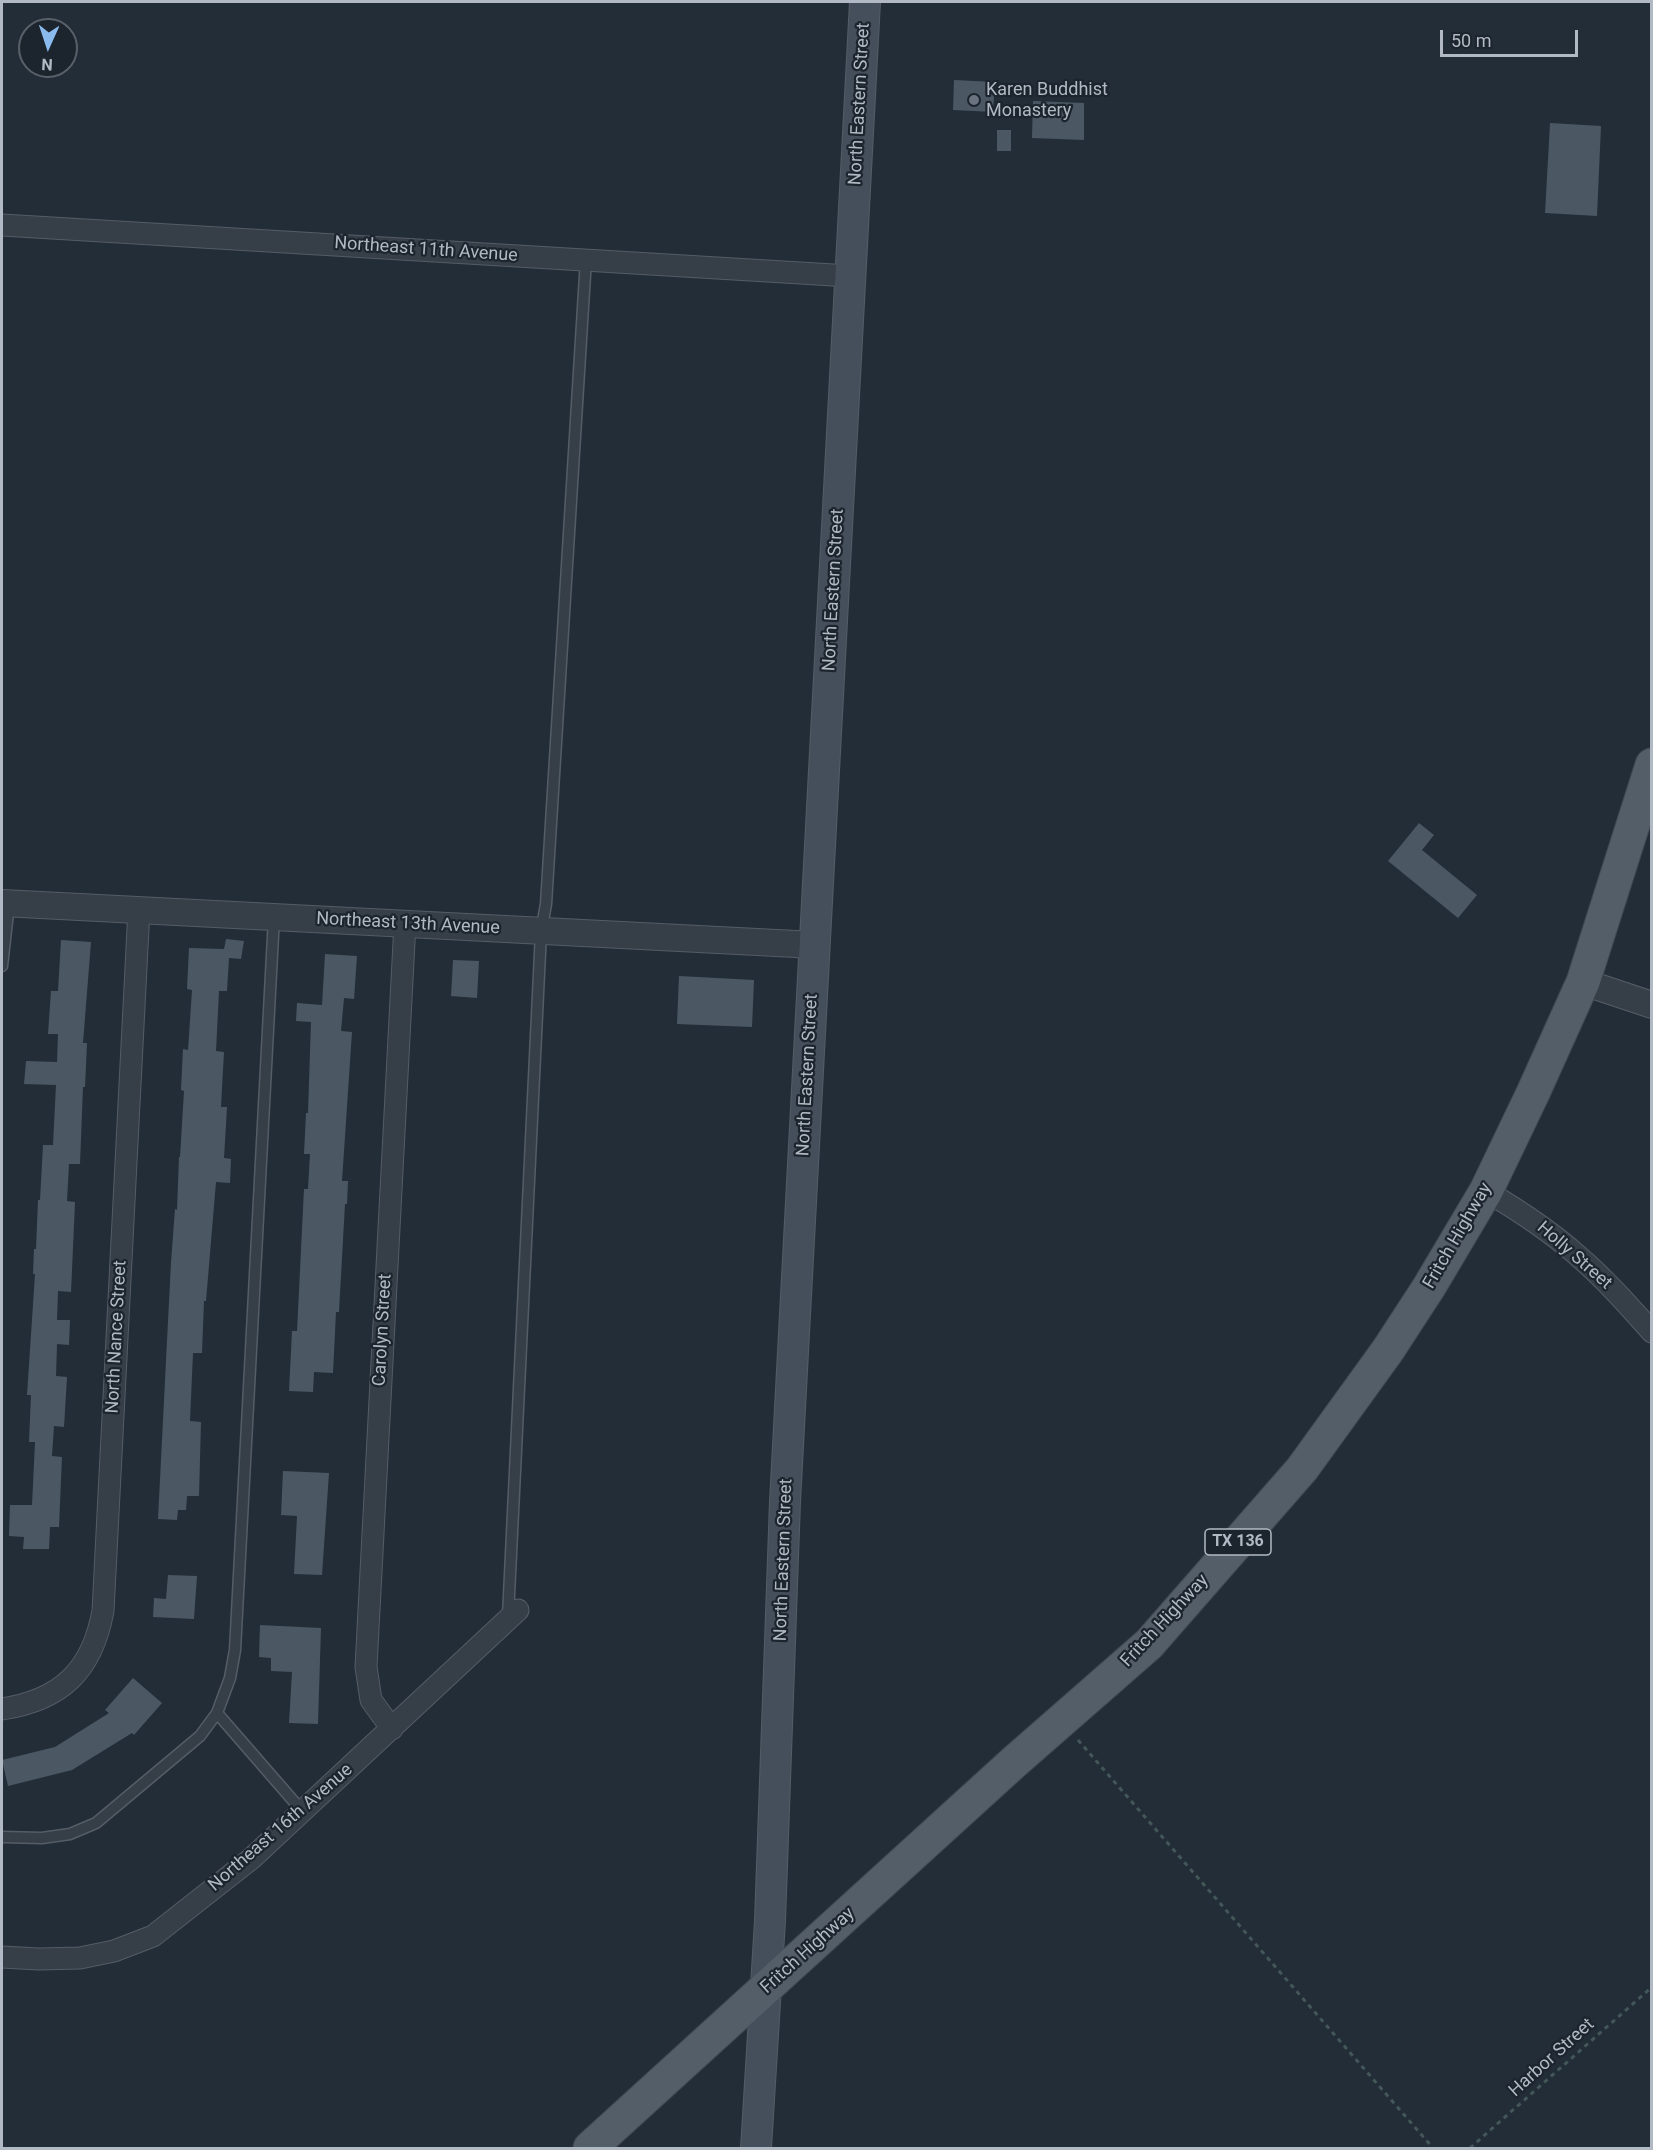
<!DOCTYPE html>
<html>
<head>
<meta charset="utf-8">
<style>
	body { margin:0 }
	#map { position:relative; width:1653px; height:2150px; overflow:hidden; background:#232d38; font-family:Roboto,sans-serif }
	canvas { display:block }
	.frame { position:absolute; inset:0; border:3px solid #b1bac4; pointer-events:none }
	.north { position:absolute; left:18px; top:18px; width:60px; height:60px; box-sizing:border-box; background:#1c242d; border:2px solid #586069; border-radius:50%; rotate:183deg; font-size:16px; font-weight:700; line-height:24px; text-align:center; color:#b1bac4 }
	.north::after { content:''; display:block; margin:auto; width:21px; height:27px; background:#8bbaef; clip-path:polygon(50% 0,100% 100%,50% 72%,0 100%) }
	.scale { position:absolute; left:1440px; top:30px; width:138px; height:27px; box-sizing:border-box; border:3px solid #b1bac4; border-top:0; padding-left:8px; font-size:18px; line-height:21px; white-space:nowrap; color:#b1bac4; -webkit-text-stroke:4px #1c242d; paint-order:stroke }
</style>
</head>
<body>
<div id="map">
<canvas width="1653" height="2150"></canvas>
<div class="frame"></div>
<div class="north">N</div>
<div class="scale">50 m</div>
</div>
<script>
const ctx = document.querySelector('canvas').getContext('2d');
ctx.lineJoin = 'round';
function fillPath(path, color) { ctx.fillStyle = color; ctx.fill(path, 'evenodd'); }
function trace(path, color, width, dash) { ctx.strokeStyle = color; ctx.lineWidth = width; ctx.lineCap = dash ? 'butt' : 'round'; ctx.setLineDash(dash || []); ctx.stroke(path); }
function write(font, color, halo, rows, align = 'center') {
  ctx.font = font + ' Roboto,sans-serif'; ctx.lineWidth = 4.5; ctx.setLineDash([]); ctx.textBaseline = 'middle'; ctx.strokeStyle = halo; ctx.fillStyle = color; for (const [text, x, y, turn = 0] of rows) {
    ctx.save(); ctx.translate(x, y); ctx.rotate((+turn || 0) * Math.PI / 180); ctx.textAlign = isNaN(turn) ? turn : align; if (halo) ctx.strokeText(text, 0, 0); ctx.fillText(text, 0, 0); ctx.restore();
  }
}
fillPath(new Path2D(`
	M954,80L995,82L993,112L953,110Z
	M1033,101L1084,103V140L1032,138Z
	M1550,123L1601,126L1597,216L1545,213Z
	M997,130H1011V151H997Z
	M1419,823L1434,835L1422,850L1477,895L1458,918L1388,861Z
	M226,939L244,941L241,959L229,958L227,991H219L216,1051L224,1052L221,1107H227L224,1158L231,1159L230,1183L216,1182L206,1301H204L202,1353H193L190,1421L201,1422L199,1496H187L186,1510H178L177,1520L158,1519L171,1262L175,1209L177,1210L179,1157H180L184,1091L181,1090L183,1049L188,1050L192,990L187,989L189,948L224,949Z
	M61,940L91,942L83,1043H87L85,1087H83L80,1164H69L67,1201L75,1202L71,1292L58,1291L57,1320H70L69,1345L57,1344L56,1376L67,1377L64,1427L54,1426L52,1456L62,1457L59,1527H50L49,1549H23L24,1537L9,1536L10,1505H32L35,1442H29L31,1395H27L35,1274H33L34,1249H36L38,1200H40L43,1145H53L56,1085L24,1084L26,1061L57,1062L58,1034H48L51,991H58Z
	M325,954L357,956L354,999L344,998L341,1031L352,1032L342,1181H348L347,1204H345L339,1312H336L333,1373L314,1372L313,1392L289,1391L292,1331H297L304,1189H308L310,1154H304L306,1113H308L311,1022L296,1021L297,1003L322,1005Z
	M453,960L479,961L477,998L451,996Z
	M679,976L754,980L752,1027L677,1024Z
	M283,1471L329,1473L322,1575L294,1574L297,1516L281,1515Z
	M168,1575L197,1576L194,1619L153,1617L154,1598L166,1599Z
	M260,1625L321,1628L318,1724L289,1723L292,1672L271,1671V1658L259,1657Z
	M133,1678L162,1703L134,1735L132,1733L72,1770L8,1786L2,1760L55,1747L109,1713L105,1710Z`), '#4b5863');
const service = new Path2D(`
	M2,966L9,904
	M508,1616L541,932L546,904L586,259
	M217,1713L303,1812
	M2,1837L42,1838L70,1834L96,1823L200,1736L217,1713L230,1678L235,1650L274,917`);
const minor = new Path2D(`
	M2,225L850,276
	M1486,1191C1518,1210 1549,1230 1577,1255C1604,1278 1628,1305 1652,1332
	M2,1709C61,1700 92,1671 103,1611L139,909
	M392,1729L371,1700L366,1667L405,923
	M2,1957L39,1959L80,1958L114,1951L153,1936L251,1859L518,1610`);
const tertiary = new Path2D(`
	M2,903L815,945
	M1583,982L1652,1005`);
const secondary = new Path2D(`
	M756,2148L770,1921L785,1502L865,2`);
const primary = new Path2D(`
	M590,2148L1013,1763L1149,1644L1302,1469L1388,1350L1429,1287L1486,1191L1533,1093L1583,982L1652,765`);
trace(service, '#545d66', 13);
trace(minor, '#545d66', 23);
trace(tertiary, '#545d66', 28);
trace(secondary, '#545d66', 32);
trace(primary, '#404851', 35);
trace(new Path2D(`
	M1078,1740L1433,2148
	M1470,2148L1652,1987`), '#445758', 3, [4.5, 4.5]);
trace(service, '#363f48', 10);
trace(minor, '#363f48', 21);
trace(tertiary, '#363f48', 26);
trace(secondary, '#454f5b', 30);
trace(primary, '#545e68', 33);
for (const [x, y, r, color] of [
	[974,100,6,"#6b7280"]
]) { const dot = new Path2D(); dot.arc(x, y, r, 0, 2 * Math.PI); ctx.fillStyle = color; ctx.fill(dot); trace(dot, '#1c242d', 2); }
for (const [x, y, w] of [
	[1238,1542,66]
]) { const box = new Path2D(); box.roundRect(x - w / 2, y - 13, w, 26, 4.5); ctx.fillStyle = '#1c242d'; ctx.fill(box); trace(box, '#b1bac4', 1.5); }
write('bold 16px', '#b1bac4', null, [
	["TX 136",1238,1542]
]);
write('18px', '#b1bac4', '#1c242d', [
	["Karen Buddhist",986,90],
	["Monastery",986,111]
], 'left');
write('18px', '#b1bac4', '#1c242d', [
	["North Eastern Street",860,104,-87],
	["Northeast 11th Avenue",426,250,4],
	["North Eastern Street",834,590,-87],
	["Northeast 13th Avenue",408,924,3],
	["North Eastern Street",808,1075,-87],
	["Fritch Highway",1458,1236,-60],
	["Holly Street",1574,1256,41],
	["Carolyn Street",383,1330,-87],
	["North Nance Street",117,1337,-87],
	["North Eastern Street",784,1560,-88],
	["Fritch Highway",1165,1621,-47],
	["Northeast 16th Avenue",281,1828,-41],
	["Fritch Highway",808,1951,-42],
	["Harbor Street",1552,2058,-42]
]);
</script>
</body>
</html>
